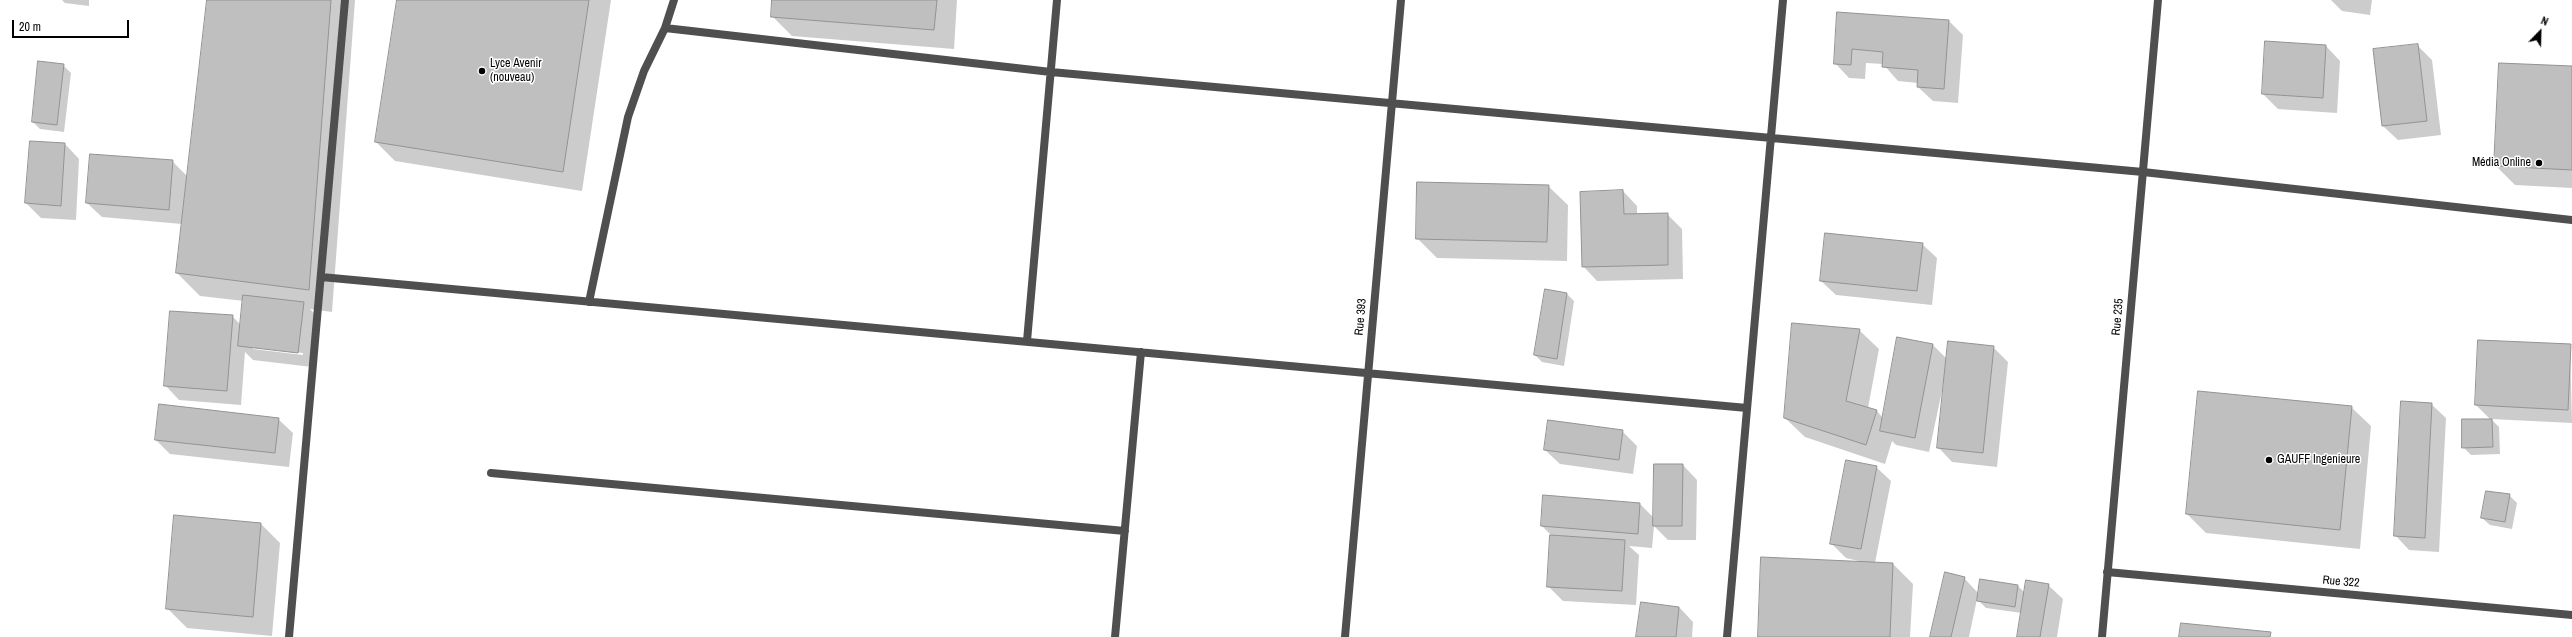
<!DOCTYPE html>
<html>
<head>
<meta charset="utf-8">
<style>
	body { margin:0 }
	#map { position:relative; width:2572px; height:637px; overflow:hidden; background:#fff; font-family:"Archivo Narrow",sans-serif }
	canvas { display:block }
	.north { position:absolute; left:2520px; top:12px; width:40px; height:40px; -webkit-text-stroke:3px #fff; paint-order:stroke; rotate:23deg; font-size:11px; font-weight:700; line-height:16px; text-align:center; color:#000 }
	.north::after { content:''; display:block; margin:auto; width:14px; height:18px; background:#000; clip-path:polygon(50% 0,100% 100%,50% 72%,0 100%) }
	.scale { position:absolute; left:12px; top:20px; width:117px; height:18px; box-sizing:border-box; border:2px solid #000; border-top:0; padding-left:5px; font-size:12px; line-height:14px; white-space:nowrap; color:#000; -webkit-text-stroke:3px #fff; paint-order:stroke }
</style>
</head>
<body>
<div id="map">
<canvas width="2572" height="637"></canvas>
<div class="north">N</div>
<div class="scale">20 m</div>
</div>
<script>
const ctx = document.querySelector('canvas').getContext('2d');
ctx.lineJoin = 'round';
function fillPath(path, color) { ctx.fillStyle = color; ctx.fill(path, 'evenodd'); }
function trace(path, color, width, dash) { ctx.strokeStyle = color; ctx.lineWidth = width; ctx.lineCap = dash ? 'butt' : 'round'; ctx.setLineDash(dash || []); ctx.stroke(path); }
function write(font, color, halo, rows, align = 'center') {
  ctx.font = font + ' "Archivo Narrow",sans-serif'; ctx.lineWidth = 3; ctx.setLineDash([]); ctx.textBaseline = 'middle'; ctx.strokeStyle = halo; ctx.fillStyle = color; for (const [text, x, y, turn = 0] of rows) {
    ctx.save(); ctx.translate(x, y); ctx.rotate((+turn || 0) * Math.PI / 180); ctx.textAlign = isNaN(turn) ? turn : align; if (halo) ctx.strokeText(text, 0, 0); ctx.fillText(text, 0, 0); ctx.restore();
  }
}
fillPath(new Path2D(`
	M62,0H89V6L65,3Z
	M208,0H355L332,312L310,309L319,318L312,367L253,360L245,352L241,405L179,400L165,385L232,316L241,325L244,301L200,296L177,273L182,224L102,217L87,203L172,161L188,177ZM253,347L303,353V355L253,349Z
	M398,0H611L582,191L395,161L376,142Z
	M773,0H957L954,49L792,36L772,16Z
	M2331,0H2372L2370,15L2342,11Z
	M1838,13L1949,21L1963,35L1958,103L1933,101L1918,87V83L1898,81L1883,64L1866,63L1865,79L1849,78L1835,63Z
	M2417,45L2432,60L2441,135L2398,140L2383,126L2374,50Z
	M2326,46L2340,61L2337,113L2278,109L2263,94Z
	M63,65L71,73L64,132L40,129L33,122Z
	M2572,67V188L2515,185L2495,165Z
	M65,144L79,159L76,220L41,218L26,203Z
	M1548,186L1568,205L1567,261L1437,258L1417,238Z
	M1623,191L1637,206V215L1667,214L1682,229L1683,279L1597,281L1583,266Z
	M1922,244L1937,258L1932,305L1836,295L1821,281Z
	M1567,294L1574,301L1564,366L1542,362L1535,355Z
	M1859,330L1879,349L1868,408L1876,410L1883,418L1932,344L1947,359L1993,347L2008,362L1997,467L1952,462L1938,447L1945,377L1929,452L1896,445L1892,441L1885,464L1805,437L1785,418Z
	M2570,345L2572,423L2491,419L2499,427L2500,454L2471,455L2463,447L2491,420L2476,405Z
	M2431,404L2446,418L2439,552L2409,550L2395,535Z
	M2351,407L2371,426L2360,549L2206,533L2187,514Z
	M278,419L293,433L289,467L170,454L156,440Z
	M1622,431L1637,446L1633,474L1560,464L1545,450Z
	M1683,465L1697,480L1696,540H1668L1654,526L1652,548L1629,546L1639,555L1636,605L1563,601L1548,586L1553,537L1542,526L1544,496L1640,504L1654,518Z
	M1876,467L1891,481L1875,563L1893,564L1913,584L1910,637H1759L1867,563L1846,558L1831,543Z
	M2509,495L2517,503L2512,529L2490,525L2482,518Z
	M261,524L280,543L272,636L187,628L167,608Z
	M1964,578L1979,594L2018,586L2025,593L2048,585L2063,599L2057,637H2018L2022,613L1986,608L1977,599L1969,637H1931Z
	M1679,607L1693,622L1692,637H1637Z`), '#0003');
const building = new Path2D(`
	M207,0H331L309,290L176,273Z
	M397,0H589L563,172L375,142Z
	M772,0H937L934,30L771,17Z
	M1837,12L1949,20L1944,89L1917,87L1918,70L1882,67L1883,52L1852,49L1851,65L1834,64Z
	M2265,41L2326,45L2323,98L2262,94Z
	M2418,44L2427,121L2382,126L2373,49Z
	M38,61L64,64L57,125L32,122Z
	M2499,63L2572,66V170L2494,166Z
	M30,141L65,143L61,206L25,203Z
	M90,154L173,160L169,210L86,203Z
	M1417,182L1549,185L1547,242L1416,239Z
	M1623,190L1624,214L1668,213V265L1582,267L1580,192Z
	M1825,233L1923,243L1917,291L1820,281Z
	M1545,289L1567,293L1557,359L1534,355Z
	M243,295L304,302L298,353L238,346Z
	M170,311L233,315L227,391L164,386Z
	M1792,323L1860,329L1846,401L1877,410L1866,445L1784,418Z
	M1897,337L1933,344L1915,438L1880,431Z
	M2478,340L2571,344L2568,410L2475,405Z
	M1948,341L1994,346L1983,453L1937,448Z
	M2198,391L2352,406L2340,530L2186,514Z
	M2401,401L2432,403L2425,538L2394,536Z
	M159,404L279,418L275,453L155,440Z
	M2462,419H2492L2493,447L2462,448Z
	M1548,420L1623,430L1619,460L1544,450Z
	M1846,460L1877,466L1861,549L1830,544Z
	M1654,464H1683L1682,526H1653Z
	M2486,491L2510,494L2505,522L2481,518Z
	M1543,495L1640,503L1638,534L1541,526Z
	M174,515L261,523L253,617L166,609Z
	M1550,535L1625,540L1622,591L1547,587Z
	M1761,557L1893,563L1890,637H1758Z
	M1945,572L1965,577L1951,637H1930Z
	M1980,579L2018,585L2015,607L1977,601Z
	M2026,580L2049,584L2040,637H2017Z
	M1641,602L1679,607L1676,637H1636Z
	M2181,623L2271,632L2270,637H2179Z`);
fillPath(building, '#bfbfbf');
trace(building, '#939393', 1);
trace(new Path2D(`
	M665,28L674,0
	M321,277L1747,408
	M589,302L628,117L644,71L665,28L1051,72L2143,172L2572,220
	M1027,341L1057,0
	M491,473L1125,531
	M2107,572L2572,615
	M289,637L345,0
	M1115,637L1141,352
	M1345,637L1401,0
	M1727,637L1783,0
	M2102,637L2158,0`), '#4f4f4f', 8);
for (const [x, y, r, color] of [
	[482,71,4,"#000"],
	[2539,163,4,"#000"],
	[2269,460,4,"#000"]
]) { const dot = new Path2D(); dot.arc(x, y, r, 0, 2 * Math.PI); ctx.fillStyle = color; ctx.fill(dot); trace(dot, '#fff', 1.5); }
write('12px', '#000', '#fff', [
	["Lyce Avenir",490,64],
	["(nouveau)",490,78],
	["Média Online",2531,163,"right"],
	["GAUFF Ingenieure",2277,460]
], 'left');
write('12px', '#000', '#fff', [
	["Rue 393",1361,317,-85],
	["Rue 235",2118,317,-85],
	["Rue 322",2341,582,5]
]);
</script>
</body>
</html>
